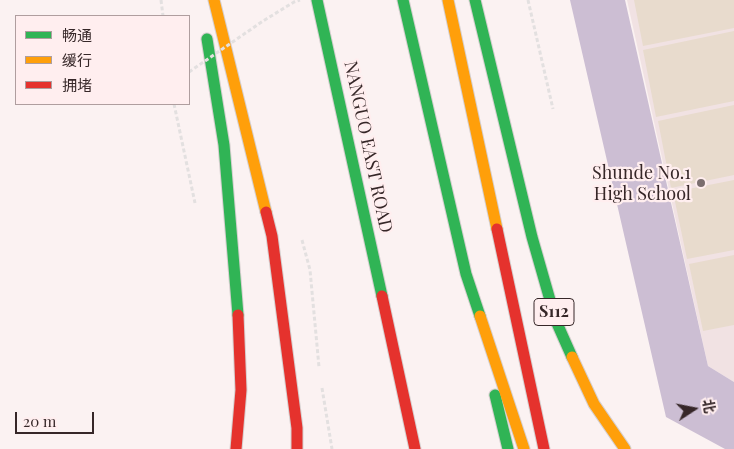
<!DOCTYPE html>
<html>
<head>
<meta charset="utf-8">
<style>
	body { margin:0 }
	#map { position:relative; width:734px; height:449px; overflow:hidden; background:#fbf2f2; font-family:"Playfair Display","Noto Sans SC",serif }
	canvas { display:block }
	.legend { position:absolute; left:15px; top:15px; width:175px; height:90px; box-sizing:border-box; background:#ffeeef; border:1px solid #af9e9f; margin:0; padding:6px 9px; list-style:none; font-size:15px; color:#362728 }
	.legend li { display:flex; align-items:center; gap:10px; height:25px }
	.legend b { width:25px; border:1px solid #af9e9f }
	.north { position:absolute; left:669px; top:384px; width:50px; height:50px; -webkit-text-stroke:4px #ffeeef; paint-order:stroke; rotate:79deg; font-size:14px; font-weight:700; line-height:20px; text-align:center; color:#362728 }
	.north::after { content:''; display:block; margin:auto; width:18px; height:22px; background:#362728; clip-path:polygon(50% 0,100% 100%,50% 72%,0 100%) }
	.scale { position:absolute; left:15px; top:412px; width:79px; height:22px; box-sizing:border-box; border:2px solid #362728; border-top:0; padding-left:6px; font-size:15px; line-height:18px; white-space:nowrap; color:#362728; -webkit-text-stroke:4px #ffeeef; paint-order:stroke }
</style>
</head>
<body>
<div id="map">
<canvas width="734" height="449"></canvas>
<ul class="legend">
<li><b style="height:6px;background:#30b455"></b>畅通</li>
<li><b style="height:6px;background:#ff9f0a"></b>缓行</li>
<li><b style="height:6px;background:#e5322d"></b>拥堵</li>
</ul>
<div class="north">北</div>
<div class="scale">20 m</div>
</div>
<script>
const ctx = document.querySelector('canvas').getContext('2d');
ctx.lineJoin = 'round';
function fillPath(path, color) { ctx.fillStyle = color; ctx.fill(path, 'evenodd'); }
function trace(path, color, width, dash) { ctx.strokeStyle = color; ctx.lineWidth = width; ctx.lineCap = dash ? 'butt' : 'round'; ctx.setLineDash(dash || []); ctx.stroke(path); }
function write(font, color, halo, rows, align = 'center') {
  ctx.font = font + ' "Playfair Display",serif'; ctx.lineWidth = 4.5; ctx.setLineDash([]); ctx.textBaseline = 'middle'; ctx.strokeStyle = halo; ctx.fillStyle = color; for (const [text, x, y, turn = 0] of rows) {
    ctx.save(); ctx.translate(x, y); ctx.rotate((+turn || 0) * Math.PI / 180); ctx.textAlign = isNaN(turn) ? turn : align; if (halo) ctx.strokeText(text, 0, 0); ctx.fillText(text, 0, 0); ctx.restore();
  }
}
fillPath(new Path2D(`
	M627,0H734V382L708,366Z`), '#f1e2e3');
fillPath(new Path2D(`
	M634,0H734V28L643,46Z
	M734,31V101L656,117L643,50Z
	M734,105V175L671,188L658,121Z
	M734,180V250L687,259L673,192Z
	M734,255V325L703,331L689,264Z`), '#e8dbcd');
fillPath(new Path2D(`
	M570,0H625L708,366L734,382V449H725L666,417Z`), '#ccbed3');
const fast = new Path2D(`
	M317,0L382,296
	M403,0L466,274L480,316
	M475,0L532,237L556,321L572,357
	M207,39L224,145L238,315
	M495,395L508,449`);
const slow = new Path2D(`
	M214,0L266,212
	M448,0L497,229
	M480,316L524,449
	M572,357L594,404L625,449`);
const jam = new Path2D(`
	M266,212L272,236L297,428V449
	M497,229L544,449
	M382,296L415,449
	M236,449L241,390L238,315`);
trace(fast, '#d5cfcf', 13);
trace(slow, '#d5cfcf', 13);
trace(jam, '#d5cfcf', 13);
trace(new Path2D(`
	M161,0L163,16
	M528,0L553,109
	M174,104L195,203
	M302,240L310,270L319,367
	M322,388L332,449`), '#e3e0e0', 3, [4, 2.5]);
trace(fast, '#30b455', 11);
trace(slow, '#ff9f0a', 11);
trace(jam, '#e5322d', 11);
trace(new Path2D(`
	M189,72L263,21L294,2L300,0`), '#e3e0e0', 3, [4, 2.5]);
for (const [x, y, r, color] of [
	[701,183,5,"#7b6e6f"]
]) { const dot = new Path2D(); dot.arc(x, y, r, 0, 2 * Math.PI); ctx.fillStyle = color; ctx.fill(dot); trace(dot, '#ffeeef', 2); }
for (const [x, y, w] of [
	[554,312,40]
]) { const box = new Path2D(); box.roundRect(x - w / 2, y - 13.5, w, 27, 4); ctx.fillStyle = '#ffeeef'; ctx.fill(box); trace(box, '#362728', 1); }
write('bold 16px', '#362728', null, [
	["S112",554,312]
]);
write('18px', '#362728', '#ffeeef', [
	["NANGUO EAST ROAD",368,147,78]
]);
write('18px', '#362728', '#ffeeef', [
	["Shunde No.1",691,173],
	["High School",691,194]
], 'right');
</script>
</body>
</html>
